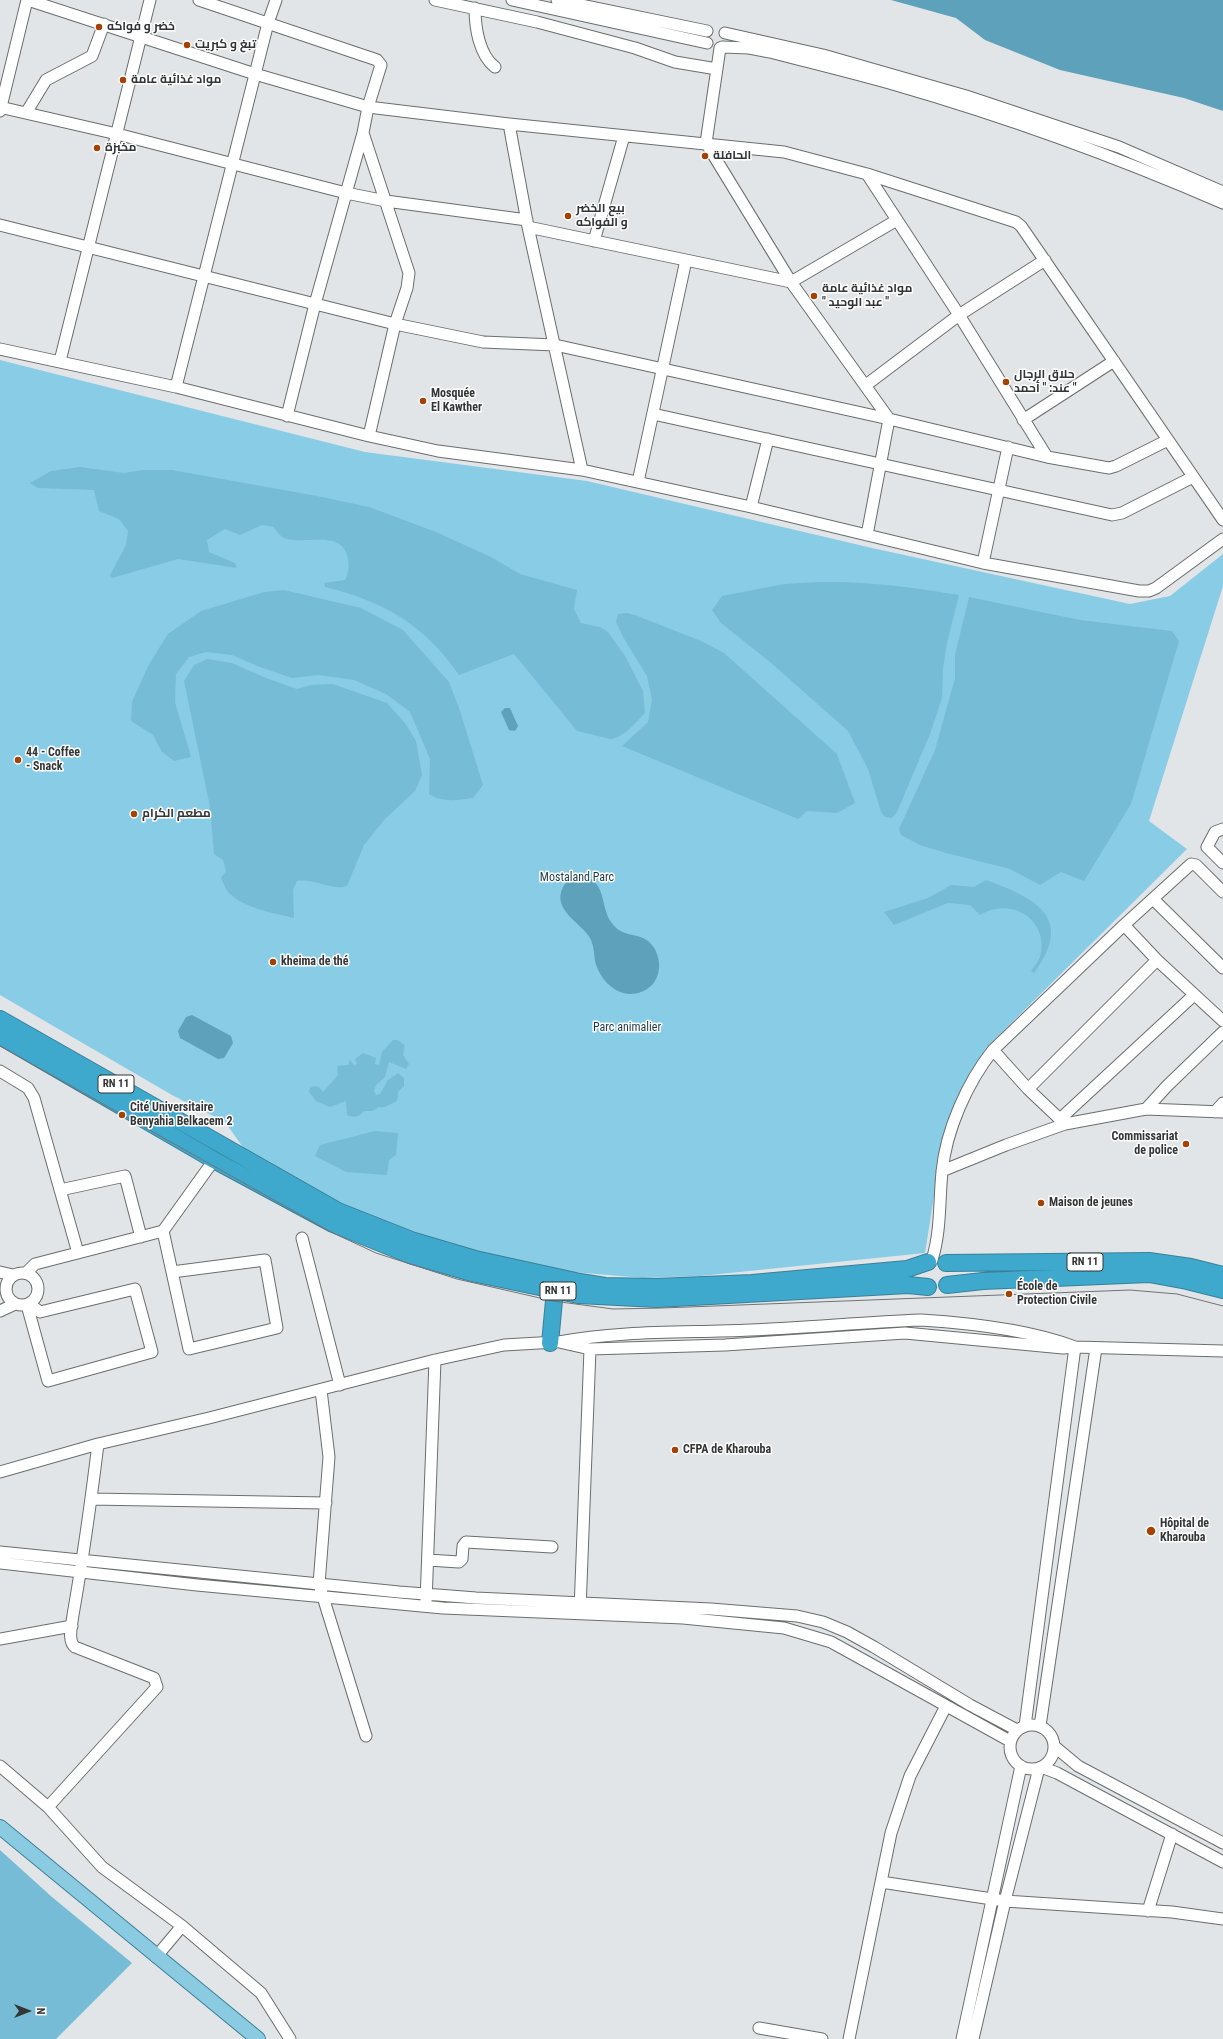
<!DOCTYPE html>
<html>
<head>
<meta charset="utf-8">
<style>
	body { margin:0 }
	#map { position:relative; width:1223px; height:2039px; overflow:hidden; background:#e1e5e7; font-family:"Roboto Condensed",sans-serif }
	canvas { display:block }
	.north { position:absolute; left:8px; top:1991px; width:40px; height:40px; -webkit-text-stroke:3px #fff; paint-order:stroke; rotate:90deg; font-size:11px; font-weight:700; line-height:16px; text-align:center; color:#333536 }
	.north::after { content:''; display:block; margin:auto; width:14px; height:18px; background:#333536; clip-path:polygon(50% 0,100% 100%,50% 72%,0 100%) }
</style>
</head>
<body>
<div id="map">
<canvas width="1223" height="2039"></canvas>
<div class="north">N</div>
</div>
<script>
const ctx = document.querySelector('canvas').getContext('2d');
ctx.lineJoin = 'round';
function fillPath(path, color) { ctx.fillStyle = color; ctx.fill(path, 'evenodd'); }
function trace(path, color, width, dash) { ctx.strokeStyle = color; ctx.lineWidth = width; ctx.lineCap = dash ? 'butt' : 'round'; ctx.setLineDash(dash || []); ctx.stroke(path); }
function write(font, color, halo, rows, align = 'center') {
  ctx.font = font + ' "Roboto Condensed",Cairo,sans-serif'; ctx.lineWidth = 3; ctx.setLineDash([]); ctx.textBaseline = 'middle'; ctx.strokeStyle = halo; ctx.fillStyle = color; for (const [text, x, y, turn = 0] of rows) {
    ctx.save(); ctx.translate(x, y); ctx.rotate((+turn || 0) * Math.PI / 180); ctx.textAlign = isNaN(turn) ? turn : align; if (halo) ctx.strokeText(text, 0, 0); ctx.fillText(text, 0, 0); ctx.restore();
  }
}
fillPath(new Path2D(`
	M0,360L365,452L587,481L872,548L1130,604L1170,596L1223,554V586L1149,821L1187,849L986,1048L962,1088L944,1133L925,1253L700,1276L643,1278L562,1271L487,1256L400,1231L341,1207L247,1153L225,1122L172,1095L0,995Z`), '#89cce6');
fillPath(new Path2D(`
	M80,467L124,473L142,470H172L317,496L369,507L436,532L491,557L520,574L577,590L574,609L581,623L600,627L608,632L625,656L643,691L645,713C636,722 624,738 610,739L577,731L514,654L459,675C425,625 383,601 325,587L324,583L345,580C349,572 349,567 348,559C343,528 303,546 284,538C280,536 276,530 273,527L262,525L240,535L225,529L207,540L209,552L235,563L237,568L178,559L112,578L110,575L126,545L128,531L119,519L99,511L94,490L38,488L30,483L51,471Z
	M819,582C867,581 912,587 959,595L947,643L943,669L942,698L930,734L897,812L892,818L885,817L881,812L868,769L848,731L770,662L721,623L712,610L722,596L784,584Z
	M284,590L361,608L403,630L449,682L459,708L483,785L473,798C457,800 443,803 429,794L430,759L410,712L386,694L354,680L318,675L292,678L260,667L232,655L206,652L189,657L176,674L175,702L191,757L174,761L162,752L153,735L131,721L132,702L148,666L168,634L201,611L264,592Z
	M969,597L1080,620L1172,631L1179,641L1131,804L1084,881L1061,872L1040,885L1010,869L946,853L920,845L901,835L899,829L935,750L955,678V655Z
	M627,613L635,615L701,641L724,653L837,754L855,803L837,813L807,811L798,819L622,746L648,722L652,700L647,676L623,637L616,622L618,614Z
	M207,659L232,663L266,678L297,689L311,685L333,684L387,703L405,723L416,741L422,775L415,791L385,819L364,845L347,886C330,891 315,878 297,881L293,890L294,918C273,913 243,908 228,892C225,888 223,882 221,878L226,871L223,860L214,854L210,807L184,681L194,665Z
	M986,880C1036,898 1075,918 1034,973L1031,971C1034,967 1038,962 1040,957C1050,920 1011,896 980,915L970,905L948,903L894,925L884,912L928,898L951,885L974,887Z
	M393,1040H398L405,1046L403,1055L409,1064L406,1069L389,1062L385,1077L377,1084L374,1090L376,1095L380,1094L388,1080L398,1073L404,1078V1086L398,1092C398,1100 398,1101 391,1104C386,1106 385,1108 379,1107L372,1111H364C359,1117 355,1118 347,1115L346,1101L330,1107L316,1101L309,1092L310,1088L315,1086L319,1087L323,1092L338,1075L337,1066L348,1065L350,1060L354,1065L357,1064L355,1059L363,1053L376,1058L375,1064L379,1065L382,1052Z
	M375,1131L398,1133L396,1155L389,1160L387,1175L346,1172L315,1156L320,1145Z
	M0,1850L52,1897L132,1963L56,2039H0Z`), '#77bcd6');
fillPath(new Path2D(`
	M891,0H1223V111L1184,98L1060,70L985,40L956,18Z
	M505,708H510L518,726L515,731L509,730L501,712Z
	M583,876C607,882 600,906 611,922C622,938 636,932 648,941C661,952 663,973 652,985C646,991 638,994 630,994C612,993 599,977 595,961C594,954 594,947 591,940C583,923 551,911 563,887C567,879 575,877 583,876Z
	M192,1015L231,1036L233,1043L224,1058L218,1059L180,1038L178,1031L186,1017Z`), '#5da1bb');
const minor = new Path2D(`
	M28,0L255,74L368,107L509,124L784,152L867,174L1016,222L1021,226L1223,520
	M199,0L377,60L381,65L368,107L363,133L315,304L287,416
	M435,0L537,22L635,48L675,62L717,69
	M512,0L707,43
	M557,0L707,31
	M475,8C475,27 479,55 495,67
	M725,33L823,55L966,96L1119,147L1223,192
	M722,47L749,48L770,52C812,63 854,73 896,85C1007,117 1117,157 1223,203
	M720,48L706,143L791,282L889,419L867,535
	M0,107L117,134L346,193L386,201L527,220
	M0,111L27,0
	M26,113L46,80L92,56L104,24
	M509,124L528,227L582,470
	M363,133L409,273L407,288L395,324L369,436
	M867,174L959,315L1047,457
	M0,225L395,324L483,342L555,345L889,419L1047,457L1109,468L1116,466L1168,440
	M528,227L791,282L897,220
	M594,241L624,136
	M0,349L176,387L369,436L438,451L582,470L751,507L983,563L1139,591H1149L1156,588L1223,539
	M60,361L150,0
	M866,385L959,315L1045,260
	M176,387L268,23L276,0
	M653,414L1112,515L1122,513L1193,477
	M1023,420L1114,361
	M638,482L686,260
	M751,507L768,439
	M983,563L1008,447
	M1223,829L1215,832L1207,847L1223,863
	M1153,899L1223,968
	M1124,925L1157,960L1223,1021
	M993,1050L1028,1089L1065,1124
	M0,1071L28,1088L34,1098L78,1253
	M1028,1089L1157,960
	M1146,1109L1167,1086L1223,1032
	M1215,1112L1223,1103
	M1060,1119L1194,995
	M942,1171L1006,1145L1065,1124L1146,1109L1223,1112
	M60,1190L125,1176L141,1237
	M163,1231L189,1349L277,1328L265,1260L172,1272
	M302,1238L340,1385
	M932,1260C941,1231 939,1202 942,1172C946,1130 967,1083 993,1050L1124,925L1191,864L1196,865L1223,892
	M0,1272L13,1275
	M6 1289a16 16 0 1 1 32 0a16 16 0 1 1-32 0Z
	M26,1273L35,1264L163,1231L214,1160
	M27,1305L48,1381L152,1352L135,1289L40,1312L30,1304
	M0,1311L15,1304
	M921,1320C968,1323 1031,1330 1075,1347L1063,1348L905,1333L725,1345L590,1349L559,1342C621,1330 687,1333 750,1330C807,1328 864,1322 921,1320Z
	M321,1390L329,1457L319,1584L366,1736
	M0,1472L98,1444L209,1418L435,1360L504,1345L556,1342
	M91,1499L326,1503
	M0,1552L399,1592L476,1598L711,1609L797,1616L823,1622L847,1632L874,1647L970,1705L1017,1730
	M428,1560L459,1562L462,1559L463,1546L466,1542L552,1547
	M0,1563L197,1585L443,1608L683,1618L784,1628L831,1642L1010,1741
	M426,1602L435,1360
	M580,1610L590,1349
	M0,1639L72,1626
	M1010 1747a22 22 0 1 1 44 0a22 22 0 1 1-44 0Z
	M1025,1726L1075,1347L1223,1351
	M1040,1726L1096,1348
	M1054,1746L1078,1766L1223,1843
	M0,1766L48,1807L102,1867L182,1926L261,1993L290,2039
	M1041,1767L1057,1773L1223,1862
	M48,1807L157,1687L154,1678L75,1647C67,1641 72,1624 73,1615C83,1558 91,1501 98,1444
	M881,1882L1005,1901L1172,1912L1223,1919
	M1148,1911L1172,1834
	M156,1957L182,1926
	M759,2028L822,2039
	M849,2039L891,1833L910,1776L946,1706
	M962,2039L1021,1766
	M973,2039L1005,1901L1039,1768`);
const major = new Path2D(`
	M0,1827L258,2039`);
const highway = new Path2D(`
	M0,1019L338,1211L414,1241L475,1259L580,1282L605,1286L656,1287L752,1283L907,1269L928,1262
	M0,1036L214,1160L333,1224L410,1255L472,1273L578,1295L657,1299L908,1285L928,1287
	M946,1263L1149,1261L1191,1267L1223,1275
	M947,1285L983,1281L1149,1274L1187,1281L1223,1290
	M550,1343L555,1290`);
trace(minor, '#6a6e6f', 13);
trace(major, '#3a8098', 16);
trace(highway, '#3a8098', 18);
trace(minor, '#fff', 11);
trace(major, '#8bcbe1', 14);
trace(highway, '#3ea9cd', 16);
trace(new Path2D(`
	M0,1046L331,1232L376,1253L457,1279L553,1301L613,1309L662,1308L1130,1290L1177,1294L1223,1306`), '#717375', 1);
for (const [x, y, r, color] of [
	[99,27,4,"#a44204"],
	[187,45,4,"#a44204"],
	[123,80,4,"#a44204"],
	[97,148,4,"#a44204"],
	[705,156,4,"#a44204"],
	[568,216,4,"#a44204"],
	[814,296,4,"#a44204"],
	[1006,382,4,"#a44204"],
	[423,401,4,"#a44204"],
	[18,760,4,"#a44204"],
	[134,814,4,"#a44204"],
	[273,962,4,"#a44204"],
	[122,1115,4,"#a44204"],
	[1186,1144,4,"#a44204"],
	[1041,1203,4,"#a44204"],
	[1009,1294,4,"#a44204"],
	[675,1450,4,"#a44204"],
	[1151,1531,5,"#a44204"]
]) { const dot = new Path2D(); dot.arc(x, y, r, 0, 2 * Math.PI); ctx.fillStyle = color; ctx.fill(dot); trace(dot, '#fff', 1.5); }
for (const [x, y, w] of [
	[116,1084,36],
	[1085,1262,36],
	[558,1291,36]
]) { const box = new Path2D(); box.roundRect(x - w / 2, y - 9, w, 18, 3); ctx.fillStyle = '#fff'; ctx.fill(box); trace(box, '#333536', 1); }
write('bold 11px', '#333536', null, [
	["RN 11",116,1084],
	["RN 11",1085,1262],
	["RN 11",558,1291]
]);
write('bold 12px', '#333536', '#fff', [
	["خضر و فواكه",107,27],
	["تبغ و كبريت",195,45],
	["مواد غذائية عامة",131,80],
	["مخبزة",105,148],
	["الحافلة",713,156],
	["بيع الخضر",576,209],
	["و الفواكه",576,223],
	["مواد غذائية عامة",822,289],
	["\" عبد الوحيد \"",822,303],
	["حلاق الرجال",1014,375],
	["عند: \" أحمد \"",1014,389],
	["Mosquée",431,394],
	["El Kawther",431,408],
	["44 - Coffee",26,753],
	["- Snack",26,767],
	["مطعم الكرام",142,814],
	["kheima de thé",281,962],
	["Cité Universitaire",130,1108],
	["Benyahia Belkacem 2",130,1122],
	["Commissariat",1178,1137,"right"],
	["de police",1178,1151,"right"],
	["Maison de jeunes",1049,1203],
	["École de",1017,1287],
	["Protection Civile",1017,1301],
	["CFPA de Kharouba",683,1450],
	["Hôpital de",1160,1524],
	["Kharouba",1160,1538]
], 'left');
write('12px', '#1a3b47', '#fff', [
	["Mostaland Parc",577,878],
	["Parc animalier",627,1028]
]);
</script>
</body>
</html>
